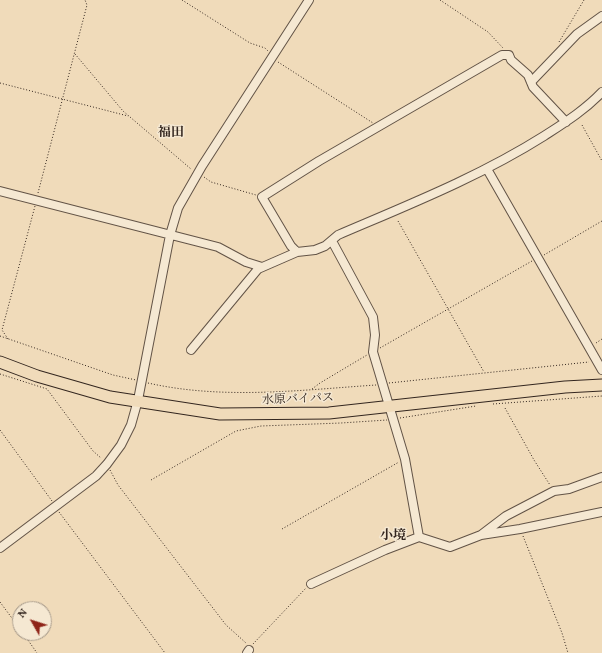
<!DOCTYPE html>
<html>
<head>
<meta charset="utf-8">
<style>
	body { margin:0 }
	#map { position:relative; width:602px; height:653px; overflow:hidden; background:#f0dbba; font-family:Vollkorn,serif }
	canvas { display:block }
	.north { position:absolute; left:12px; top:601px; width:40px; height:40px; box-sizing:border-box; background:#f5e8d2; border:1px solid #a79a8a; border-radius:50%; rotate:309deg; font-size:11px; font-weight:700; line-height:16px; text-align:center; color:#33261f }
	.north::after { content:''; display:block; margin:auto; width:14px; height:18px; background:#8f2418; clip-path:polygon(50% 0,100% 100%,50% 72%,0 100%) }
</style>
</head>
<body>
<div id="map">
<canvas width="602" height="653"></canvas>
<div class="north">N</div>
</div>
<script>
const ctx = document.querySelector('canvas').getContext('2d');
ctx.lineJoin = 'round';
function trace(path, color, width, dash) { ctx.strokeStyle = color; ctx.lineWidth = width; ctx.lineCap = dash ? 'butt' : 'round'; ctx.setLineDash(dash || []); ctx.stroke(path); }
function write(font, color, halo, rows, align = 'center') {
  ctx.font = font + ' Vollkorn,"Noto Serif JP",serif'; ctx.lineWidth = 3; ctx.setLineDash([]); ctx.textBaseline = 'middle'; ctx.strokeStyle = halo; ctx.fillStyle = color; for (const [text, x, y, turn = 0] of rows) {
    ctx.save(); ctx.translate(x, y); ctx.rotate((+turn || 0) * Math.PI / 180); ctx.textAlign = isNaN(turn) ? turn : align; if (halo) ctx.strokeText(text, 0, 0); ctx.fillText(text, 0, 0); ctx.restore();
  }
}
const minor = new Path2D(`
	M531,82L577,34L602,16
	M487,169L602,370
	M0,191L218,247L246,262L262,267
	M332,241L373,317L375,335L373,352L405,459L419,537
	M297,252L291,246L262,197L319,161L502,55H509L511,60L528,75L533,87L566,122
	M191,350L258,269L297,252L315,250L325,246L338,235C408,205 479,177 544,136C564,123 585,110 602,92
	M481,535L520,529L602,512
	M0,548L96,476L107,464L121,445L131,425L138,400L170,235L178,208L202,166L309,0
	M311,584L385,550L419,537L450,547L481,535L506,516L554,491L569,489L602,477
	M247,653L249,650`);
const highway = new Path2D(`
	M0,362L37,376L110,397L220,414L329,413L565,387L602,385`);
trace(minor, '#625346', 10);
trace(highway, '#33261f', 13);
trace(new Path2D(`
	M182,0L250,43L265,48L268,51
	M440,0L488,32L503,48
	M559,42L584,0
	M75,54L123,111L191,169
	M278,62L373,123
	M0,83L128,116
	M582,125L602,161
	M204,177L211,182L256,195
	M38,193L87,5L85,0
	M398,221L484,372
	M544,255L602,221
	M0,336L113,375L136,380
	M8,339L2,330L35,206
	M596,343L602,339
	M380,348L532,261
	M0,374L47,389L93,451L101,458
	M148,383C223,400 301,390 376,385
	M389,383L589,362
	M312,389L320,383L367,355
	M493,404L602,396
	M505,408L534,460L550,485
	M400,418L476,406
	M0,430L52,501
	M110,470L118,485L226,625L246,643
	M151,480L236,431L261,426L341,423L387,420
	M59,512L165,653
	M282,529L399,462
	M523,536L562,633L568,653
	M0,602L20,629
	M23,633L37,653
	M253,644L306,588`), '#33261f', 1, [1, 2]);
trace(minor, '#f5e8d2', 8);
trace(highway, '#f0dbba', 11);
write('12px', '#33261f', '#f5e8d2', [
	["水原バイパス",298,400,-2]
]);
write('bold 13px', '#33261f', '#f5e8d2', [
	["福田",171,134],
	["小境",393,537]
]);
</script>
</body>
</html>
